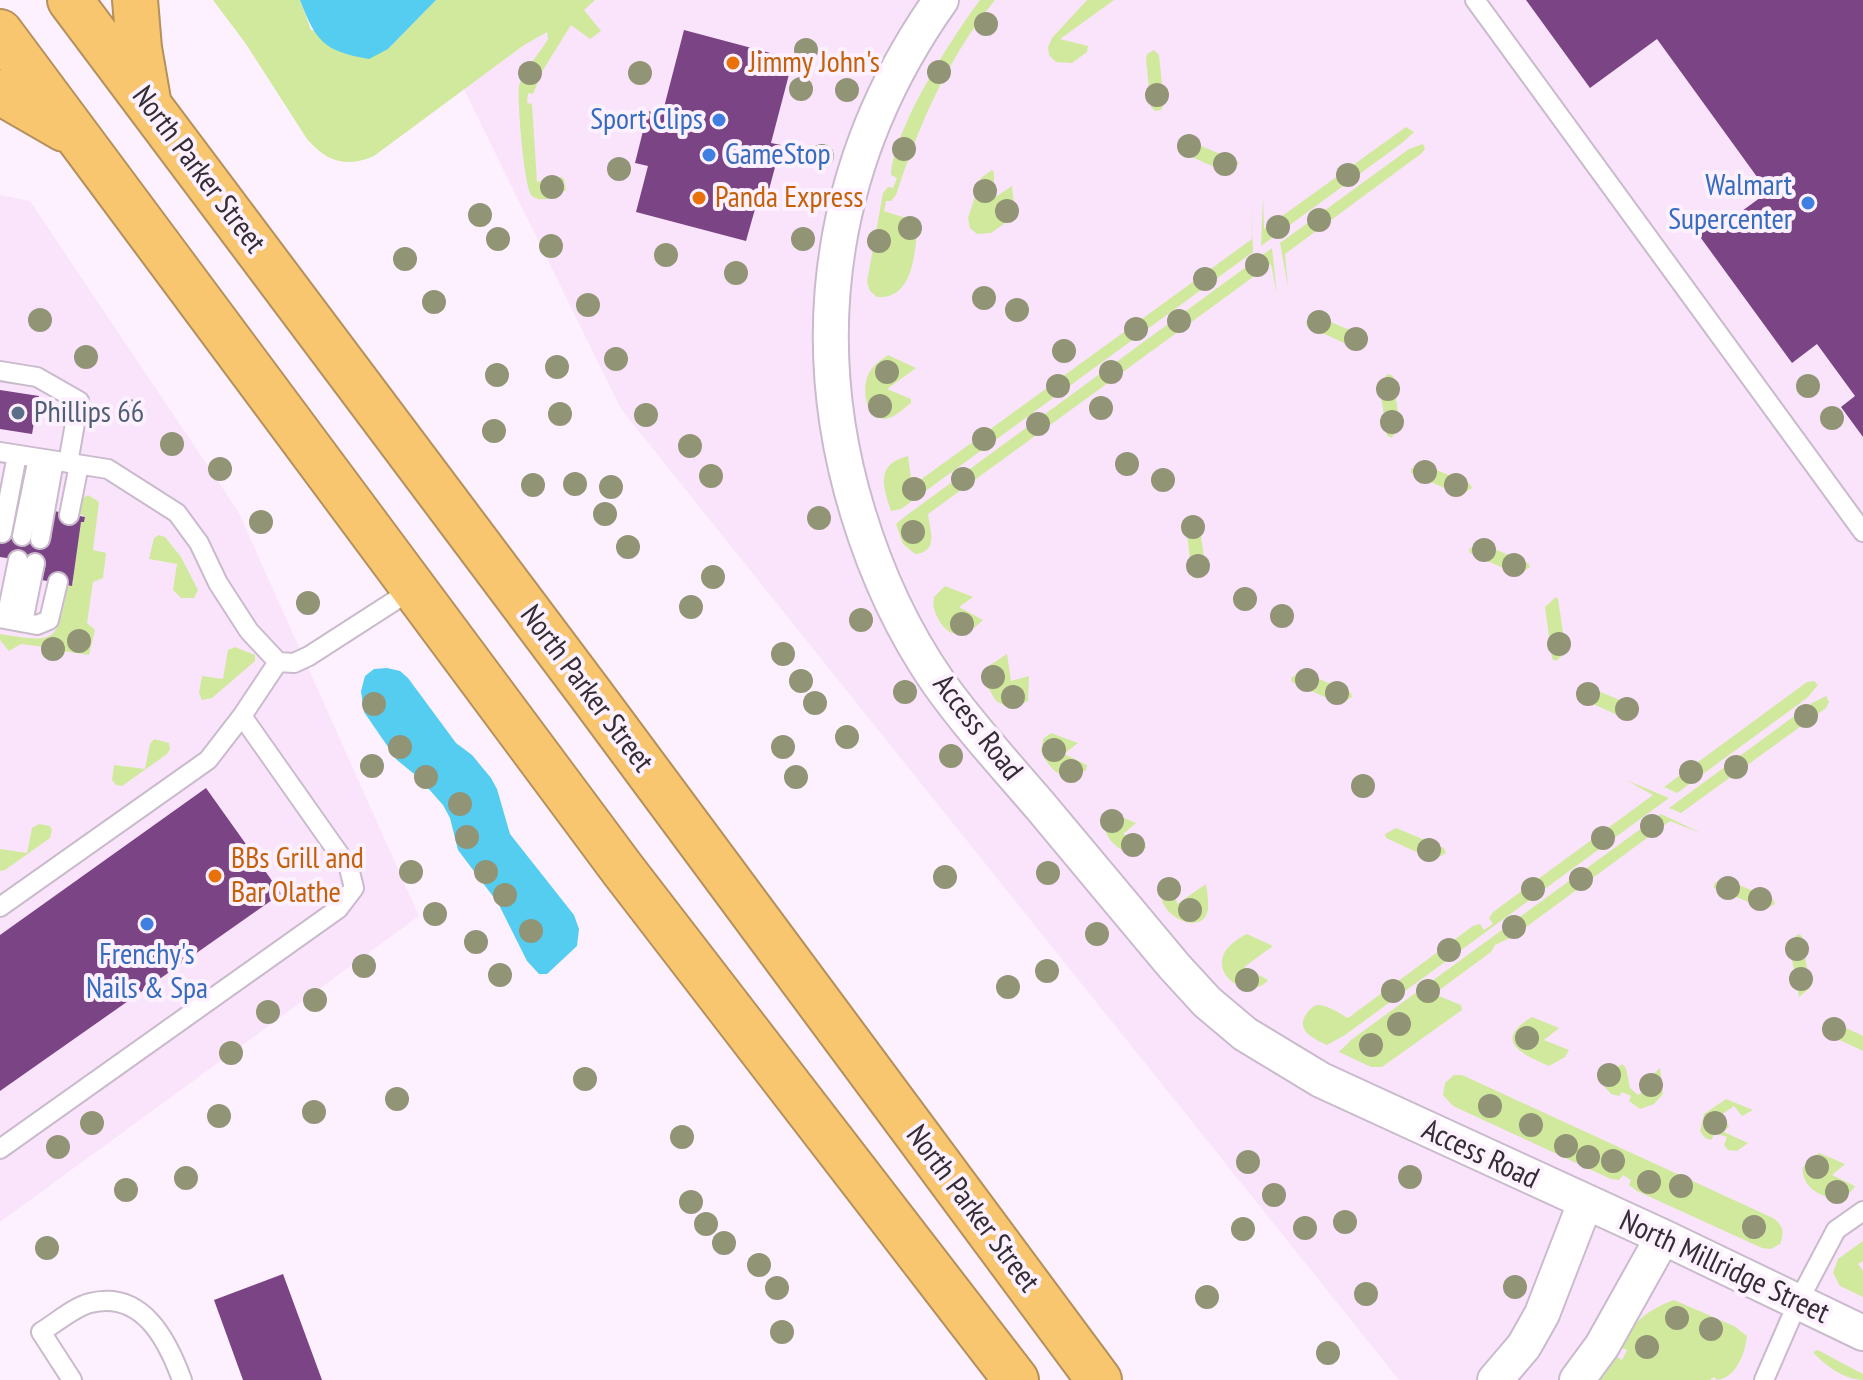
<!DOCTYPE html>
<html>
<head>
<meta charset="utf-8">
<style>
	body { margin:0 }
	canvas { display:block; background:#fdf0ff }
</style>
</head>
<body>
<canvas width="1863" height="1380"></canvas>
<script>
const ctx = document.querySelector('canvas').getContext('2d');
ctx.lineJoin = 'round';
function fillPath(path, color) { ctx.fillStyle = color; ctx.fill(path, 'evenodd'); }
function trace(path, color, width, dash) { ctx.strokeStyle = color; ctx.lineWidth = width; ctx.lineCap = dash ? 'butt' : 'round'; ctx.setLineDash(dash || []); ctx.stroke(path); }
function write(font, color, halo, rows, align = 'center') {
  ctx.font = font + ' "PT Sans Narrow",sans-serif'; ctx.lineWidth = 8; ctx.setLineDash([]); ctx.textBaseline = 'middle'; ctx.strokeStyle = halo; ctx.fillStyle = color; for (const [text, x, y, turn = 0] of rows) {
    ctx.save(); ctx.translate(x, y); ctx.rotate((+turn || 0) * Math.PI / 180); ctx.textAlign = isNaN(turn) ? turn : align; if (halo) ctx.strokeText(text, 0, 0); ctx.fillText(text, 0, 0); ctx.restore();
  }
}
fillPath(new Path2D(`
	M420,0H1863V1380H1399L621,409Z
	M0,195L30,201L238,511L419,916L0,1222Z`), '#f9e4fc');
fillPath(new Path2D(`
	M213,0H300L311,30L388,49L436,0H595L584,10L601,31L590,39L571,25L543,70L533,94L528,93L527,103L532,104L537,182L561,177L564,179L566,190C556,196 542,204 532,196C524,189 517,98 519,86C524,68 539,55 548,39L547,32L524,45L374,156C346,168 327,162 307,139L246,44Z
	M980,0H995C948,57 919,125 896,195L891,201H886L884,211L918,222C915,249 915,300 877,297L870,291L867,282L883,193L888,187L893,188L897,178L891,175C893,130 952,37 980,0Z
	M1087,0H1114L1060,39L1088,46L1087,52L1072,63L1056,62L1049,55L1048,47L1052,38Z
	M1154,50L1159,55L1164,104L1161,110L1155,111L1151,107L1146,60L1147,54Z
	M1406,127L1414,132L1402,143L1261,246L1263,196L1264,229Z
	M1187,140L1237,161L1239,164L1226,172L1178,151L1177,146Z
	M1423,144L1425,149L1422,153L1285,254L1288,287L1280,243L1409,149Z
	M992,170L994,172V198L1012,186L1015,216L991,233L977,234L970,228L968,218L981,178Z
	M1251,202L1253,252L901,509L891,511C883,486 875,464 908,456L912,486L1252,239Z
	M1272,248L1277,295L1271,264L928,514C930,531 939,552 915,554L903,544L896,524L907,515Z
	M1317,316L1366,337L1368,340L1355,348L1307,326L1306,322Z
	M888,355L916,368L887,389L911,399V403C904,408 896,416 889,418C865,424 861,387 869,373C873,365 881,360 888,355Z
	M1388,374L1393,376L1400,428L1391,438L1387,435L1379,384Z
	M1420,463L1470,484L1472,488L1460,495L1411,473V469Z
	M88,495L99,502L93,550L106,553L103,578L93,582L87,623L95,630L89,655L63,651L52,658L44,647L21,644L9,651L0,640V634C58,643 56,643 68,586L74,583L72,579L81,522H84L85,517L79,513L81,499Z
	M1194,515L1198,517L1206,569L1197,579L1192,576L1186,525Z
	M159,535L165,537L181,557L198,590L194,598H181L173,590L177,564L149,559L154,538Z
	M1480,543L1528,563L1530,567L1518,575L1470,553L1469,549Z
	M945,586L973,597L959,607L983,620C969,634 953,642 940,622C935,613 932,607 934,597Z
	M1556,597L1558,599L1566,652L1556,661L1552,659L1545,607Z
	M235,647L255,655V661L212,698L202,700L199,693L202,676L223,679L228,650Z
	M1007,654L1011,681L1029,676L1028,701L1011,709L996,701L983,679L987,667Z
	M1301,671L1351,693L1352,697L1340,704L1292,682L1291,678Z
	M1814,681L1818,685L1807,698L1677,793L1664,787L1807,682Z
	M1586,686L1637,707L1638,712L1626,719L1578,697L1577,693Z
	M1826,696L1829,702L1826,708L1681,813L1669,808L1812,703Z
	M1051,733L1078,743L1064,754L1087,765L1086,770C1066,785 1050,772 1041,751L1043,739Z
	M154,739L169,743L170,749L167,754L122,786L116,785L112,780L114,765L145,769L150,744Z
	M1626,780L1669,798L1345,1035L1327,1045C1314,1039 1294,1030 1307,1013C1309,1010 1314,1005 1318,1005C1326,1004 1341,1014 1348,1018L1473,926L1480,924L1484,930L1493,924L1489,918L1493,912L1653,795Z
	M1110,812L1136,823L1123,834L1145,844L1146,848L1133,854C1114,850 1100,833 1106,814Z
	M1661,814L1703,834L1670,821L1514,936L1495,945L1491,952L1434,994L1461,1005L1462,1010L1382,1067H1371L1339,1052L1351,1040Z
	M39,824L50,826L52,830L50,838L5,870L0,871V849L27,853L32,828Z
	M1396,828L1444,848L1446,853L1434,860L1386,838L1385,834Z
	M1170,878L1173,880L1177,904L1206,884C1207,892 1209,901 1208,909C1203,944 1138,905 1170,878Z
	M1722,878L1773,899L1775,904L1766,909L1714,888V884Z
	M1247,934L1273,946L1244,967L1268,980C1247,1007 1189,962 1247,934Z
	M1798,934L1802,936L1810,988L1799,997L1789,943Z
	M1532,1017L1559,1028L1544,1040L1569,1050L1565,1057L1549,1066C1522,1054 1492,1041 1532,1017Z
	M1831,1021L1863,1036V1051L1825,1033L1823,1028Z
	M1622,1064L1626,1068L1630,1088L1638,1095L1649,1088L1645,1082L1660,1068L1663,1094L1654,1104L1640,1109L1629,1101L1631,1096L1622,1092L1619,1096L1611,1094L1604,1086V1078Z
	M1454,1075H1462L1773,1218C1783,1225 1785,1232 1780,1244L1771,1249L1762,1248L1637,1191L1629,1185L1631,1180L1623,1175L1619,1180L1611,1179L1453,1106L1443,1095L1445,1083Z
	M1726,1099L1753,1110L1742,1116L1734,1106L1721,1115L1729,1126L1724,1132L1748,1143L1737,1151L1728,1150L1724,1145L1727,1137L1715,1133L1711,1140L1705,1138L1700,1131L1704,1114Z
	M1819,1153L1845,1164L1832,1175L1855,1186C1843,1210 1799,1193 1803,1167Z
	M1863,1241V1261L1858,1264L1863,1271V1297L1840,1286L1833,1273L1838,1259Z
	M1674,1300L1734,1326L1747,1336C1745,1354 1736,1378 1717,1380L1714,1377L1710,1380H1600L1617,1357L1622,1360L1627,1350L1622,1348C1630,1322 1650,1309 1674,1300Z
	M1818,1350L1863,1374V1380C1845,1380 1824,1365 1813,1352Z`), '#d1e99d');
fillPath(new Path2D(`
	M300,0H436L388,49L369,59C324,51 316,42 300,0Z
	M387,668L400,671L408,678L456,743L472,755L491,778L497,789L510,834L574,915L579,929L577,946L547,974H539L527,961L498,903L458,850L450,818L443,805L419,778L397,760L364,712L361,691L365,676L374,669Z`), '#54cdf1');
fillPath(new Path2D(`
	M1526,0H1863V437L1841,407L1855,396L1817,344L1792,363L1698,234L1727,213L1731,219L1768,192L1657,39L1590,88Z
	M684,30L793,59L771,143L781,145L767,197L759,195L746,241L636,212L648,166L635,163L648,111L662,115Z
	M0,390L39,396L32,434L0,429Z
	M54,511L85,517L84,522H81L72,586L42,580L46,564L0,557V532L51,540Z
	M206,788L285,899L276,905L272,900L0,1091V935Z
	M283,1274L322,1380H243L214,1300Z`), '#7b4484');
const lane = new Path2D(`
	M1475,0L1863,532
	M0,371L37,377L79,401L68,463
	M0,452L108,469L177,513L199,543L218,583L249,631L278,662L294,663L309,656L413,589
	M69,515L79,465
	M2,533L17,455
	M22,536L38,458
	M40,539L54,461
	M0,618L37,625L49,620L58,582
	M6,619L18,560
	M23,622L35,563
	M0,907L208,760L242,716L278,662
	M0,1149L338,909L354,888L349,868L242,716
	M72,1380L41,1332C56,1323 74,1307 90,1303C142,1290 167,1339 182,1380
	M1764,1380L1798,1302L1836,1230L1863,1211`);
const street = new Path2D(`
	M941,0C832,154 803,333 858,513C876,572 902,630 938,682C969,726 1007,767 1042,808C1086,860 1130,914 1174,966L1207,1002L1245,1034L1321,1080L1663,1237L1863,1333
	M1495,1380L1524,1346L1542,1314L1585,1203
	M1577,1380L1602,1346L1663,1237`);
const highway = new Path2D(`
	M70,0L589,692L1099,1380
	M135,0L139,48L148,100
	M0,32L623,870L1016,1380
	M0,92L64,129`);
trace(lane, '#cabbcc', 22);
trace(street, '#cabbcc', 38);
trace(highway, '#b4905b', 48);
trace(lane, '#fff', 18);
trace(street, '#fff', 34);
trace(highway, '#f9c670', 44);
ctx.fillStyle = '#929476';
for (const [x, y] of [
	[986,24],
	[806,50],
	[939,72],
	[530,73],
	[640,73],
	[801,89],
	[847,90],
	[1157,95],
	[1189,146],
	[904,149],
	[822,156],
	[1225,164],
	[619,169],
	[1348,175],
	[552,187],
	[985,191],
	[1007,211],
	[480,215],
	[1319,220],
	[1278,227],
	[910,228],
	[498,239],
	[803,239],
	[879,241],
	[551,246],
	[666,255],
	[405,259],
	[1257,265],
	[736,273],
	[1205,279],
	[984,298],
	[434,302],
	[588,305],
	[1017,310],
	[40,320],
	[1179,321],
	[1319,322],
	[1136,329],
	[1356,339],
	[1064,351],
	[86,357],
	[616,359],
	[557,367],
	[887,372],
	[1111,372],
	[497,375],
	[1058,386],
	[1808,386],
	[1388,389],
	[880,406],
	[1101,408],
	[129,411],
	[560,414],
	[646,415],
	[1832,418],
	[1392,422],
	[1038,424],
	[494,431],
	[984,439],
	[172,444],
	[690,446],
	[1127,464],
	[220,469],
	[1425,472],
	[711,476],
	[963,479],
	[1163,480],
	[575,484],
	[533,485],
	[1456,485],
	[611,487],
	[914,489],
	[605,514],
	[819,518],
	[261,522],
	[1193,527],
	[913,532],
	[628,547],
	[1484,550],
	[1514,565],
	[1198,566],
	[713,577],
	[1245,599],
	[308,603],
	[691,607],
	[1282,616],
	[861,620],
	[962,624],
	[79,641],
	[1559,644],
	[53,649],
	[783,654],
	[993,677],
	[1307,680],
	[801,681],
	[905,692],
	[1337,693],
	[1588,694],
	[1013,697],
	[815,703],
	[374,704],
	[1627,709],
	[1806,716],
	[847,737],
	[400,747],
	[783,747],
	[1054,750],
	[951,756],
	[372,766],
	[1736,767],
	[1071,771],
	[1691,772],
	[426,777],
	[796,777],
	[1363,786],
	[460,804],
	[1112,821],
	[1652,826],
	[467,837],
	[1603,838],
	[1133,845],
	[1429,850],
	[411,872],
	[486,872],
	[1048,873],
	[945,877],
	[1581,879],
	[1728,888],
	[1169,889],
	[1533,889],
	[505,895],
	[1760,899],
	[1190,910],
	[435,914],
	[1514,927],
	[531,931],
	[1097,934],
	[476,942],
	[1797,949],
	[1449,950],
	[364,966],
	[1047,971],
	[500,975],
	[1801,979],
	[1247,980],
	[1008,987],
	[1393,991],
	[1428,991],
	[315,1000],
	[268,1012],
	[1399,1024],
	[1834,1029],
	[1527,1038],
	[1371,1045],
	[231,1053],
	[1609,1075],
	[585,1079],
	[1651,1085],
	[397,1099],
	[1490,1106],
	[314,1112],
	[219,1116],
	[92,1123],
	[1715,1123],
	[1531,1125],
	[682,1137],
	[1566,1146],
	[58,1147],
	[1588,1157],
	[1613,1161],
	[1248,1162],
	[1817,1167],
	[1410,1177],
	[186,1178],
	[1649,1182],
	[1681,1186],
	[126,1190],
	[1837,1192],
	[1274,1195],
	[691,1202],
	[1345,1222],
	[706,1224],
	[1754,1227],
	[1305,1228],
	[1243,1229],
	[724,1243],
	[47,1248],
	[759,1265],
	[1515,1287],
	[777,1288],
	[1366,1294],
	[1207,1297],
	[1677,1318],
	[1711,1329],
	[782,1332],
	[1647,1347],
	[1328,1353]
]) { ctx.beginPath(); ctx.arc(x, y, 12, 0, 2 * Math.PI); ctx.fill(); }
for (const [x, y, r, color] of [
	[733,63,8,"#e8710a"],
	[719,120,8,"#3f7fe0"],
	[709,155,8,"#3f7fe0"],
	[699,198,8,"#e8710a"],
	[1808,203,8,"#3f7fe0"],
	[18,413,8,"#5c6f8a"],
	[215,876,8,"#e8710a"],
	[147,924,8,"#3f7fe0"]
]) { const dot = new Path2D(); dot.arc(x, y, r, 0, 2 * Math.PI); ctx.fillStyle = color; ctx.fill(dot); trace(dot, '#fdf0ff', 3); }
write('30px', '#c56008', '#fdf0ff', [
	["Jimmy John's",749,63],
	["Panda Express",715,198],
	["BBs Grill and",231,859],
	["Bar Olathe",231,893]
], 'left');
write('30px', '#366cbe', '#fdf0ff', [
	["Sport Clips",703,120],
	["GameStop",725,155,"left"],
	["Walmart",1792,186],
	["Supercenter",1792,220],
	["Frenchy's",147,955,"center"],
	["Nails & Spa",147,989,"center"]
], 'right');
write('30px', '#332d34', '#fdf0ff', [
	["North Parker Street",198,170,53],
	["North Parker Street",586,689,53],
	["Access Road",977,728,52],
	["Access Road",1480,1155,25],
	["North Parker Street",972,1209,53],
	["North Millridge Street",1724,1268,25]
]);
write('30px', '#4e5e75', '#fdf0ff', [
	["Phillips 66",34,413]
], 'left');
</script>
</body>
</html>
